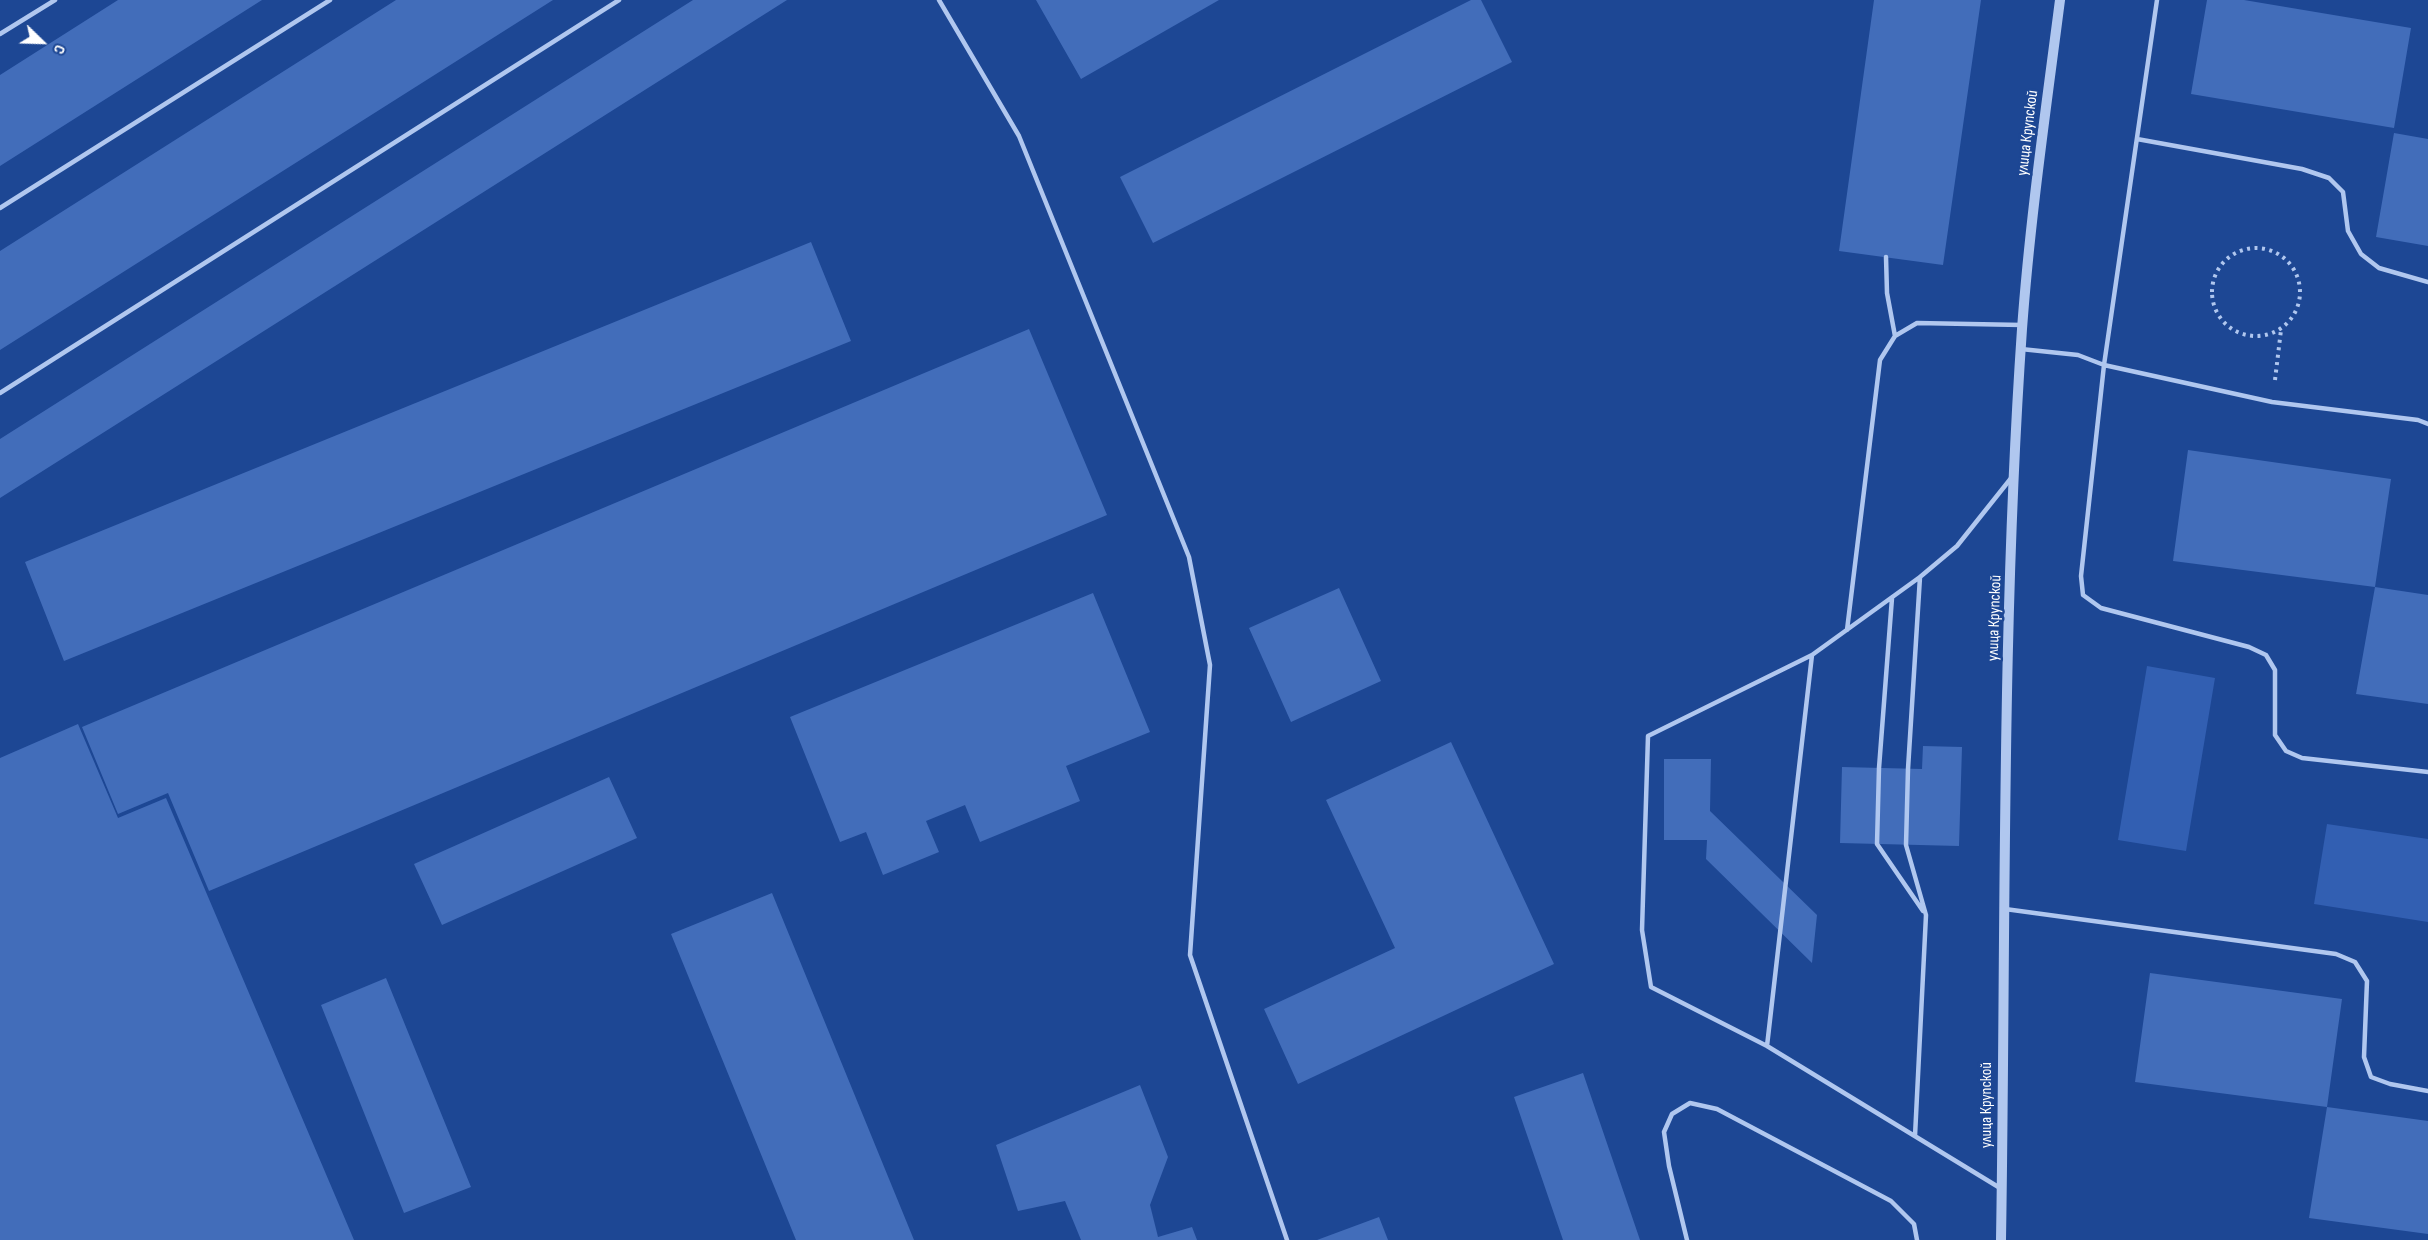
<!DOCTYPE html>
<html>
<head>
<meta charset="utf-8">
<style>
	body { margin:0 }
	#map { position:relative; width:2428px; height:1240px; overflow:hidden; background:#1d4794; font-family:"Sofia Sans Condensed",sans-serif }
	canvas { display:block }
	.north { position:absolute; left:12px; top:12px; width:60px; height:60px; -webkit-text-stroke:4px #1d4794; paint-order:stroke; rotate:113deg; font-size:16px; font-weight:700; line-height:24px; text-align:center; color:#fff }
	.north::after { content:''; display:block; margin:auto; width:21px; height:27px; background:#fff; clip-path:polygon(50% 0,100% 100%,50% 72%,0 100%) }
</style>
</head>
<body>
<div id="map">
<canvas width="2428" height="1240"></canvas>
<div class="north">С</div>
</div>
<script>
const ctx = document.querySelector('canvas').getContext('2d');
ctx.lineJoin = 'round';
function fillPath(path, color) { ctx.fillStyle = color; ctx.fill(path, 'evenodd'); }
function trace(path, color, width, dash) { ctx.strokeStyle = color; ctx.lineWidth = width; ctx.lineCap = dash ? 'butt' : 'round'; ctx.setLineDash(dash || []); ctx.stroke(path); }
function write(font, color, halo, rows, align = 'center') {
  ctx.font = font + ' "Sofia Sans Condensed",sans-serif'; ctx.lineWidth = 5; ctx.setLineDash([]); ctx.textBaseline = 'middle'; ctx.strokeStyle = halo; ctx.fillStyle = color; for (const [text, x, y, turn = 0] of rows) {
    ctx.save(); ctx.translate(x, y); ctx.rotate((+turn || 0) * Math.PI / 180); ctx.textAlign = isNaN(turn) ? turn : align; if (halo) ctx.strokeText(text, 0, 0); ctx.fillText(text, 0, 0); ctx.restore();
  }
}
fillPath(new Path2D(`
	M2147,666L2215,678L2186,851L2118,840Z
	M2327,824L2428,839V922L2314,904Z`), '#325fb2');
fillPath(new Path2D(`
	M118,0H262L0,166V75Z
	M396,0H553L0,350V251Z
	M693,0H787L0,498V439Z
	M1036,0H1219L1081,79Z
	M1471,0H1481L1512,62L1153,243L1120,177Z
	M1874,0H1981L1943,265L1839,251Z
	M2207,0H2244L2411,28L2394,128L2191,94Z
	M2394,133L2428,139V246L2376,237Z
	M811,242L851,341L64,661L25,562Z
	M1029,329L1107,515L209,891L168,793L118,814L82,727Z
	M2188,450L2391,479L2375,587L2173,561Z
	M2375,587L2428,595V704L2356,694Z
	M1339,588L1381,681L1291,722L1249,628Z
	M1093,593L1150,732L1066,766L1080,801L980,842L965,805L926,821L939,852L883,875L866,832L840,842L790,717Z
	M78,724L118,818L166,798L354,1240H0V758Z
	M1451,742L1554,964L1298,1084L1264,1009L1395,948L1326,800Z
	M1923,746L1962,747L1959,846L1840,843L1842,767L1922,769Z
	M1664,759H1711L1710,811L1817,915L1812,963L1706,859L1707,840H1664Z
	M609,777L637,838L442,925L414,864Z
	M772,893L914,1240H796L671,934Z
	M2150,973L2342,999L2327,1107L2135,1082Z
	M386,978L471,1187L404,1213L321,1005Z
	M1583,1073L1640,1240H1563L1514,1097Z
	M1140,1085L1168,1157L1150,1205L1158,1237L1192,1227L1197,1240H1081L1065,1201L1018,1211L996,1145Z
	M2327,1107L2428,1121V1234L2309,1218Z
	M1379,1217L1388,1240H1317Z`), '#426dba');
trace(new Path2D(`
	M2212 292a44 44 0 1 1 88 0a44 44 0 1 1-88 0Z
	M2275,380L2281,330`), '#b0c7ef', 4, [3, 4.5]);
trace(new Path2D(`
	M939,0L1019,136L1189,557L1210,665L1190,955L1287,1240
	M2157,0L2104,365L2081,576L2083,595L2101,608L2249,647L2266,655L2275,670V735L2286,751L2302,758L2428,772
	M0,34L55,0
	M2137,139L2302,169L2329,178L2343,192L2348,231L2361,254L2379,268L2428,282
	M0,208L330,0
	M1886,257L1887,293L1895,336
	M2021,349L2078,355L2104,365L2272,402L2418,420L2428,424
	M0,393L619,0
	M1892,598L1879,768L1877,844L1923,911
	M1847,630L1880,360L1895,336L1917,323L2022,325
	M2005,909L2336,954L2355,962L2367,981L2364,1057L2371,1077L2390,1084L2428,1091
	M1767,1046L1651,987L1642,930L1648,736L1812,655
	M1915,1136L1926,915L1906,845L1908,769L1920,577
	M2000,1188L1767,1046L1812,655L1920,577L1957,546L2012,477
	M1687,1240L1669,1166L1664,1132L1672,1114L1690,1103L1717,1109L1891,1201L1914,1224L1917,1240`), '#b0c7ef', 4.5);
trace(new Path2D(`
	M2001,1240C2006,936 2001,632 2022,329C2030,219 2046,109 2060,0`), '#b0c7ef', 10);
write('16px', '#fff', '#1d4794', [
	["улица Крупской",2028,133,-83],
	["улица Крупской",1995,618,-88],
	["улица Крупской",1987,1105,-90]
]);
</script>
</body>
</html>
